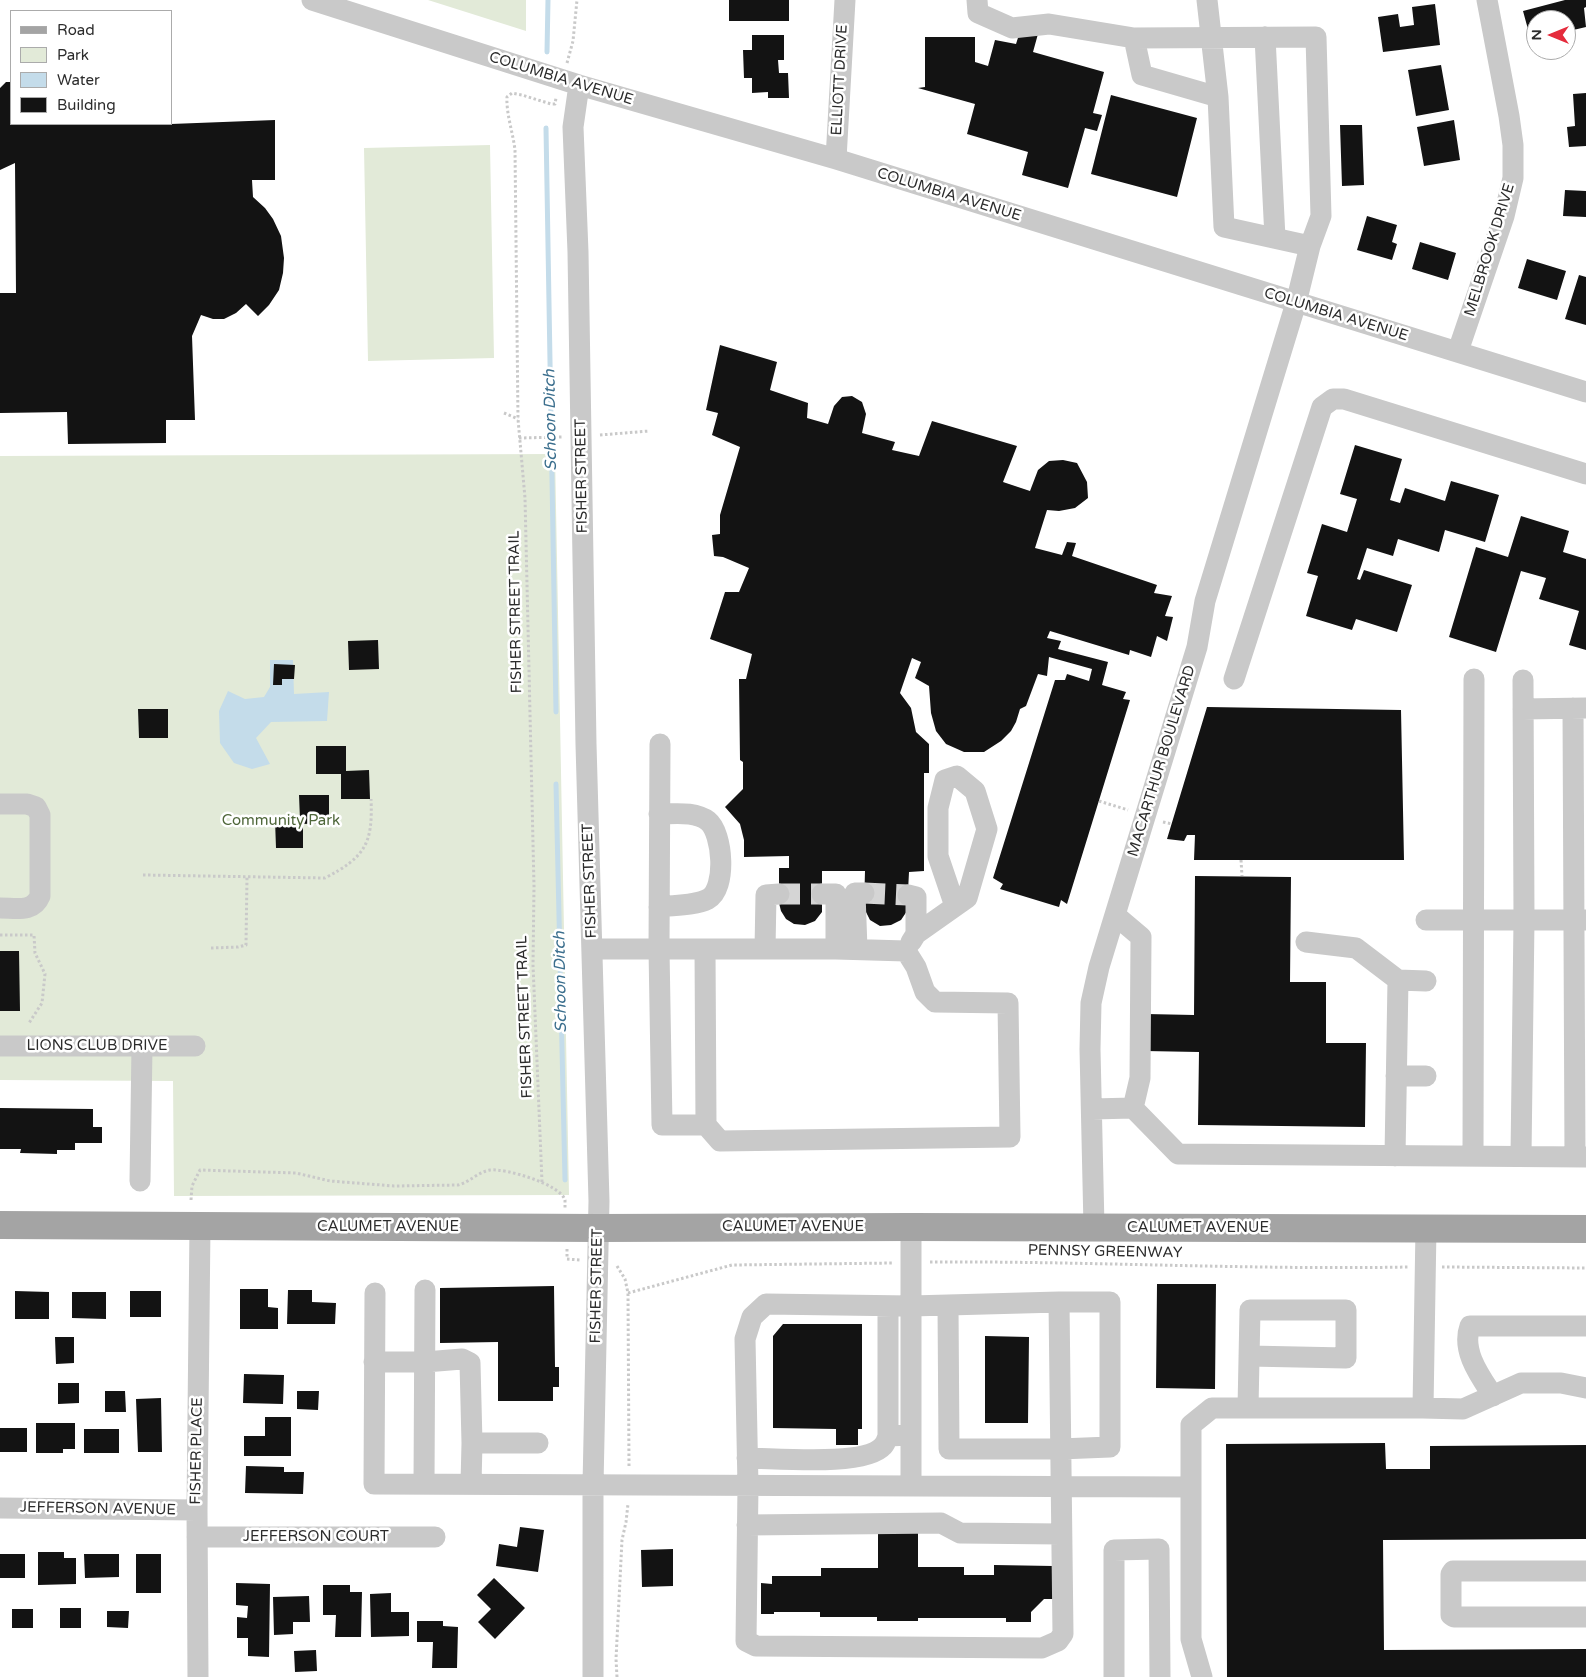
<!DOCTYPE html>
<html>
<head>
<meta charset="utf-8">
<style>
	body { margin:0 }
	#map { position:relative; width:1586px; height:1677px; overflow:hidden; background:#fff; font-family:"Varela Round",sans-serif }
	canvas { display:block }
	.legend { position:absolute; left:10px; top:10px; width:162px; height:115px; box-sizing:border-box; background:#fff; border:1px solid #ababab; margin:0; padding:6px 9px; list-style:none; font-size:15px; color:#2c2c2c }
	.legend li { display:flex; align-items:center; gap:10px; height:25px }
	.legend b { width:25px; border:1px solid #ababab }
	.north { position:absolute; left:1526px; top:10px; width:50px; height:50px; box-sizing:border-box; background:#fff; border:1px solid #ababab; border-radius:50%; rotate:270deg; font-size:14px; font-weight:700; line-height:20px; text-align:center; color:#2c2c2c }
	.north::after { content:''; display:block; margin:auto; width:18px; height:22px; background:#e52b3c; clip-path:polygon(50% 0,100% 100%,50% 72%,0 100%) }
</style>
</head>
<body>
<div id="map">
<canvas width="1586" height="1677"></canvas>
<ul class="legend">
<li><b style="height:6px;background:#a4a4a4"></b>Road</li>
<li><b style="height:14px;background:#e2ead8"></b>Park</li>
<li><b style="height:14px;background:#c4dcea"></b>Water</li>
<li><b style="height:14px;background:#131313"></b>Building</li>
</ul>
<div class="north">N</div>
</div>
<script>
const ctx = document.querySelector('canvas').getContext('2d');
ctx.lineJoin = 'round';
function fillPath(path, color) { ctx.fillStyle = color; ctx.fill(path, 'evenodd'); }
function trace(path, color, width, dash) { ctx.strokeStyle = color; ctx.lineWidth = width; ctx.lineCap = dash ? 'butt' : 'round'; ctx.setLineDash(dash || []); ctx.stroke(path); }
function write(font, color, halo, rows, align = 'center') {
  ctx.font = font + ' "Varela Round",sans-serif'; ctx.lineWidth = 5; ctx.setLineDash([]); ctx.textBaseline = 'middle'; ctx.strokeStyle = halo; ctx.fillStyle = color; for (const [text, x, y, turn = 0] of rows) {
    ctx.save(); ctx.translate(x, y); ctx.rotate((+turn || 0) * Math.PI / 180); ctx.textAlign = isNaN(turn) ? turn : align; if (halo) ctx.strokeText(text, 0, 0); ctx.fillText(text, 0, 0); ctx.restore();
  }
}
fillPath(new Path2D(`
	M428,0H526V31Z
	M490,145L494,358L368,361L364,148Z
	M555,454L569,1195L174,1196L173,1081L0,1080V456Z`), '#e2ead8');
fillPath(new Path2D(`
	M270,660H293L294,694L329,692L327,721L271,722L256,738L270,764L252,769L234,763L220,743L219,711L228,691L245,699L264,697L270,687Z`), '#c4dcea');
trace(new Path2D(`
	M547,52L548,0
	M546,128L556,712
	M556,784L565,1180`), '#c4dcea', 5);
fillPath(new Path2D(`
	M729,0H789V21H729Z
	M1565,0H1586V7L1584,8L1586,27L1569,31L1571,39L1566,41V20H1536V32L1529,33L1523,11Z
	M1435,4L1440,45L1383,52L1378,17L1398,14L1400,27L1414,25L1412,7Z
	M1024,19L1041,23L1033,52L1104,72L1093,113L1102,115L1097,131L1085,128L1068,188L1022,175L1028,152L967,134L975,104L918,88L925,87V37H975V62L988,66L995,40L1016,44Z
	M752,35H784V60H778L779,73H788L789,98H768V92L752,93V78H744L743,50H752Z
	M1441,65L1449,110L1416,116L1408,70Z
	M6,82H11V124H171L275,120V180H252L253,197L265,208L273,219L281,236L284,258L283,273L279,290L269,305L258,316L246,304L236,313L224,319H213L201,315L192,336L195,420H166V443L68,444L67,412L0,413V293H16L15,163L0,170V88Z
	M1586,93V146L1569,147L1567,127L1575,126L1573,94Z
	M1111,95L1197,118L1177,197L1091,174Z
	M1454,120L1460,160L1424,166L1417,127Z
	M1340,125H1362L1364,185L1342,186Z
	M1565,190L1586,191V217L1563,216Z
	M1367,216L1397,225L1392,242L1397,244L1392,260L1357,250Z
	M1420,242L1456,253L1448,280L1412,269Z
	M1527,259L1566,271L1557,300L1518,288Z
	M1579,275L1586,277V325L1565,319Z
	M720,345L777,362L770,390L808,403L807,418L828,424L834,406L842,397L852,396L862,402L866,414L862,433L895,442L892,450L919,456L932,421L1017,446L1003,482L1030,491L1038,470L1049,461L1063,460L1077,463L1087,482L1088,498L1075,508L1059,511L1047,510L1035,548L1062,555L1067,542L1076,543L1072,556L1157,585L1154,593L1172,596L1165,616L1173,617L1167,641L1157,636L1151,657L1130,650L1129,655L1050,631L1047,638L1061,641L1058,649L1108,662L1102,685L1126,692L1123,699L1130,700L1067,904L1061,900L1059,907L1000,889L1003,884L993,878L1055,680H1065L1067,674L1089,681L1092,669L1049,657L1047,676L1038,674L1026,706L1020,709L1016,722L1011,731L1001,741L984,752H964L946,744L936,731L931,713L929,686L915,678L921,662L912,658L900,693L911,708L916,732L929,744V773H924V871L909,872L907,911L901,920L891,925L880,926L870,920L864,908L865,871H822V912L815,921L805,925L794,924L786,919L781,911L779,903V868H789V856L744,857V840L740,824L725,807L743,789V762L740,760L739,679H746L752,654L710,639L725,592H739L749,568L723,557L714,556L712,535L720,534V515L740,447L712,435L718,413L706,410Z
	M1355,445L1402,459L1390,500L1400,503L1405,488L1445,501L1451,481L1499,495L1485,542L1445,530L1439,552L1398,539L1393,556L1367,548L1357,579L1360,580L1364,570L1412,585L1397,632L1356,619L1352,630L1306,616L1318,576L1307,573L1322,524L1347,532L1357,499L1340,494Z
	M1521,516L1569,531L1563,552L1586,559V650L1569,645L1579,611L1539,599L1546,578L1521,571L1496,652L1449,637L1476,547L1508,557Z
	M378,640L379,669L349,670L348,641Z
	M274,664L295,665L294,679H282V685H273Z
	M1207,707L1401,710L1404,860H1194L1195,835H1187L1184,841L1167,839Z
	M138,709H168V738H139Z
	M316,746H346V771L369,770L370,799H341V774H316Z
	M299,795H329V823L303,824V848H276L275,820H300Z
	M1195,876L1291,877L1290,982H1326V1043H1366L1365,1127L1198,1125L1199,1052L1145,1051L1146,1014L1194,1015Z
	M0,951H19L20,1011H0Z
	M0,1108L93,1109V1127H102V1143H75V1150H57V1154L20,1153L21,1149H0Z
	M1157,1284H1216L1215,1389L1156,1388Z
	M554,1286L555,1367H559V1387H553V1401H498V1342L440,1343V1288Z
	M240,1289H268V1307L278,1308V1329H240Z
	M288,1290H312V1302L336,1303L335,1324H287Z
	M15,1291L49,1292V1319H15Z
	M130,1291H161V1317H130Z
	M72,1292H106V1319L72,1318Z
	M783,1324H862V1429H858V1445H836V1429L773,1428V1336Z
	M985,1336L1029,1337L1028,1423H985Z
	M55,1337H74V1363L56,1364Z
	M244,1374L284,1375L283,1404L243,1403Z
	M58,1383H79V1403L58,1404Z
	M105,1391H125L126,1412H105Z
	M297,1391H319L318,1410L297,1409Z
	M161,1398L162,1452H138L136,1399Z
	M265,1417H291V1456H244V1436H265Z
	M36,1423H75V1449H63V1453H36Z
	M0,1428H27V1452H0Z
	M84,1429H119V1453H84Z
	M1385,1443L1386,1469H1430V1446L1586,1445V1539L1383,1540L1384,1650L1586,1649V1677H1227L1226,1444Z
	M246,1466L284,1467V1472H304L303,1494L245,1493Z
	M878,1526H918V1567H964V1575H994V1565L1053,1566V1599H1044L1031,1612V1622H1006V1618H918V1621H877V1617H820V1612H774V1614H761V1583L772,1584V1576H821V1568H878Z
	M520,1527L544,1530L538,1572L496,1566L499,1544L517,1547Z
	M673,1549V1586L642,1587L641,1550Z
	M38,1552H64V1558H76V1584L38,1585Z
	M0,1554H25V1578H0Z
	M84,1554H119V1577L85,1578Z
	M136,1554H161V1593H136Z
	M494,1578L525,1608L495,1639L478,1622L491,1609L477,1595Z
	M236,1583L270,1584L269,1657L248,1656V1638H237V1617L247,1618L248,1606L236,1605Z
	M323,1585H350V1592H362L361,1637H335L336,1615H323Z
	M391,1593V1612H409V1636L371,1637L370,1594Z
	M309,1596L310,1622H293V1634L274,1635L273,1597Z
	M60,1608H81V1628H60Z
	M12,1609H33V1628H12Z
	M107,1611H129L128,1628L107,1627Z
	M417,1621H443V1626L458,1627L457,1668H432L433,1642H417Z
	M316,1650L317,1671L295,1672L294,1651Z`), '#131313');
trace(new Path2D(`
	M864,893L908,895
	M779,894H822`), '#d5d5d5', 21, [21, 11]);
trace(new Path2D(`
	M567,63L573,41L577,0
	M504,413L518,419
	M600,435L649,431
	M519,438L564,437
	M1099,801L1128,810
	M1163,822L1172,824
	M1241,860L1242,876
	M143,875L325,878C365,857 373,844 371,799
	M0,935H34L35,953L45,974L42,1003L29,1023
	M211,948L238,947L246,945L247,877
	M542,1182L533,965L534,886L525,498L518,419L515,150C513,133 506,113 507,97L512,93L522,95L551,104H555L556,98
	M191,1200L192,1186L200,1170L296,1173L330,1181L394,1186L458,1185C470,1182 478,1172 490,1170C505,1168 560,1184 565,1200C565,1202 565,1205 565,1208
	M567,1249V1259L580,1260
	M930,1262C1089,1261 1249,1270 1409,1267
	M617,1266L625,1279L628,1293L629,1467
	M1442,1267L1586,1268
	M628,1293L732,1265L894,1263
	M617,1677L616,1659L622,1540L626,1522L628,1504`), '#c9c9c9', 3, [2.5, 2.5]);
trace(new Path2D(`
	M312,0L579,85L836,159L1586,392
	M977,0L978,13L1012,28L1049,24L1134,38L1316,37L1321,216L1310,246L1296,303L1205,601L1197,647L1099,967L1091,1003L1090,1049L1094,1227
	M1207,0L1218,97L1224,227L1310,246
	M1265,37L1275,238
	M1134,38L1142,75L1218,97
	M579,85L573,127L578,252L586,744L599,1201L593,1485V1677
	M836,159L845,0
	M1458,351L1504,216L1513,178V145L1509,116L1487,0
	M1234,679L1322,407L1333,399H1344L1586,474
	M1573,708L1575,1157
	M1523,709L1586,708
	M0,804H27L36,807L40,815V896C33,913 16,908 0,908
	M822,894H836V949
	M908,895L916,897V934L911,942
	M659,907C674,905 694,906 708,899C727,889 723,833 708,821C695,811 675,814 659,814
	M1115,915L1141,937L1140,1078L1133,1108
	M1426,920H1586
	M916,934L967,898L987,829L975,791L957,776L945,780L938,808V856L955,906
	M1306,942L1356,948L1398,980
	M593,949H836L906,951L916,967L925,992L935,1002L1008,1003L1010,1137L720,1141L706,1125H662L659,949L660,744
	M705,949L706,1125
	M765,949L766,895L779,894
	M857,949L855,893H864
	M0,1046H195
	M1396,1076H1426
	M1092,1109L1133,1108L1178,1154L1586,1157
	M1395,1156L1398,980L1426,981
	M1473,1156L1474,679
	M1521,1156L1524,920L1523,680
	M140,1181L142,1046
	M911,1227V1486
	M375,1293L374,1484L1190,1487
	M1059,1302L1063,1634L1058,1641L1042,1648L756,1646L746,1641L748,1486L745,1339L752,1317L766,1304L911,1306Z
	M948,1305L949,1449H1060L1110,1447V1302H1059
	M374,1362H425L462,1359L470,1363L472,1443H538
	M1493,1396C1480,1376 1461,1351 1470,1326H1586
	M1248,1408L1250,1310H1346V1358L1249,1356
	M1423,1408L1463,1409L1521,1383H1561L1586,1388
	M888,1436V1306
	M747,1458C775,1458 865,1467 883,1446C885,1444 887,1439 888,1436L911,1435
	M424,1484L425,1290
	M471,1484L472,1443
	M0,1508L197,1510
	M747,1525L941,1523L960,1533L1061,1534
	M197,1537H435
	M1586,1571H1453L1451,1574V1615L1454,1617H1586
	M198,1677L197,1510L200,1225
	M1114,1677V1550L1159,1549L1160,1677
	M1202,1677L1191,1639V1425L1212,1408H1423L1426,1228`), '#c9c9c9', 21);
trace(new Path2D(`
	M0,1225L598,1228L911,1227L1586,1229`), '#a4a4a4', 28);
write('15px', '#2c2c2c', '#fff', [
	["COLUMBIA AVENUE",561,79,17],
	["ELLIOTT DRIVE",840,80,-87],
	["COLUMBIA AVENUE",949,195,17],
	["MELBROOK DRIVE",1490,250,-73],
	["COLUMBIA AVENUE",1336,315,17],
	["FISHER STREET",582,476,-91],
	["FISHER STREET TRAIL",516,612,-91],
	["MACARTHUR BOULEVARD",1162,761,-73],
	["FISHER STREET",590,881,-92],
	["FISHER STREET TRAIL",525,1017,-92],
	["LIONS CLUB DRIVE",97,1046],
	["CALUMET AVENUE",388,1227],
	["CALUMET AVENUE",793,1227],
	["CALUMET AVENUE",1198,1228],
	["PENNSY GREENWAY",1105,1252,1],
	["FISHER STREET",597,1286,-89],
	["FISHER PLACE",197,1451,-89],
	["JEFFERSON AVENUE",98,1509,1],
	["JEFFERSON COURT",316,1537]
]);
write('15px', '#4f673a', '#fff', [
	["Community Park",281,821]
]);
write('italic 16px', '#3a6e8d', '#fff', [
	["Schoon Ditch",551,420,-91],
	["Schoon Ditch",561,982,-91]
]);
</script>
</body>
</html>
